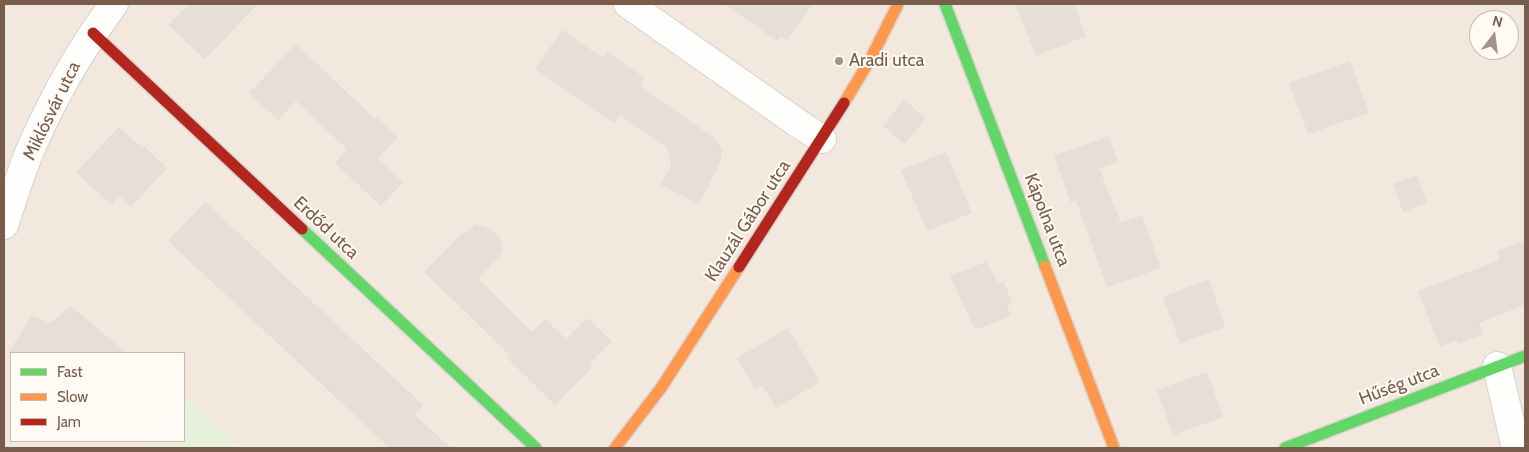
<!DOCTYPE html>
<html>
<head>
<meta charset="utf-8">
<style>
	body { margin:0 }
	#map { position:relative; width:1529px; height:452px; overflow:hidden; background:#f9f5f0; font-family:Cabin,sans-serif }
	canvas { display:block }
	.frame { position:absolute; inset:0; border:5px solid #7a5c4d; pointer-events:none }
	.legend { position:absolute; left:10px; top:352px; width:175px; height:90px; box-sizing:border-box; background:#fffaf3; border:1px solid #cabbb1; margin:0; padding:6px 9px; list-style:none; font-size:15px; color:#7a5c4d }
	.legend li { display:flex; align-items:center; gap:10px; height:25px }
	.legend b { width:25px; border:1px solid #cabbb1 }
	.north { position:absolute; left:1469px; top:10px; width:50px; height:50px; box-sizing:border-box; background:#fffaf3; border:1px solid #cabbb1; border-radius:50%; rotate:15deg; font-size:14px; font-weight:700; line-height:20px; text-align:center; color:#7a5c4d }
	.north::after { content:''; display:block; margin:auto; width:18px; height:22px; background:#a69286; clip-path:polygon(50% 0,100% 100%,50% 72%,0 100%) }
</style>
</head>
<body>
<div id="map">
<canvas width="1529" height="452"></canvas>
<div class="frame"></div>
<ul class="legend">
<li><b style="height:6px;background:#63d668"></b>Fast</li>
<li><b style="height:6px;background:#ff974d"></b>Slow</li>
<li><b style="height:6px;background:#b3261e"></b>Jam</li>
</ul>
<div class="north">N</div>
</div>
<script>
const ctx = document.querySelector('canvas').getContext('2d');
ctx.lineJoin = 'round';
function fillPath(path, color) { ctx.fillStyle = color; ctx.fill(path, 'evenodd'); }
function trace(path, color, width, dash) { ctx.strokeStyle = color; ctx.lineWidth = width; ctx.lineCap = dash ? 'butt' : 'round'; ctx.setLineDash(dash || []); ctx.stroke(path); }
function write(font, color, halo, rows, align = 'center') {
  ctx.font = font + ' Cabin,sans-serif'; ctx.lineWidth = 4; ctx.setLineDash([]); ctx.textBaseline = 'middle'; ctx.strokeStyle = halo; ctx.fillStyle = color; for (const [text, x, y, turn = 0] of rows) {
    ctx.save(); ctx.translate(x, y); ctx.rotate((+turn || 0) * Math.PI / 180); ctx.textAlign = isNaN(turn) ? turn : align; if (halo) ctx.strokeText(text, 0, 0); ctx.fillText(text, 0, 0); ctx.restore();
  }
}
fillPath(new Path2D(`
	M4,4H1525V448H4ZM1479,20H1509V50H1479ZM11,353H184V441H11Z`), '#f2e8de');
fillPath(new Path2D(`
	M190,399L242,448H143L150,441H184V406Z`), '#e7f0db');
fillPath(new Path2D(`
	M189,4H258L205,59L168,25Z
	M725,4H813L787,40L780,36L777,41Z
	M1015,4H1074L1086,36L1036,56Z
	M562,30L603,58L607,52L645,78L640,86L713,137L722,149L720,163L699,204L661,185L671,165L667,148L620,115L614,123L535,69Z
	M296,44L375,119L377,117L398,137L378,158L403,182L381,206L335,163L347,149L296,101L278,120L249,93Z
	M1350,61L1369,113L1308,134L1289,83Z
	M904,100L926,118L904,144L883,126Z
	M119,127L142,148L144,146L167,168L131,207L119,196L111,205L76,172Z
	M1109,136L1118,162L1099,168L1121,223L1142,215L1161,268L1107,287L1076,201L1071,203L1054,156Z
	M946,152L972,213L927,231L901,170Z
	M1417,175L1427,203L1403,212L1393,184Z
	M205,202L423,405L414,414L451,448H390L168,241Z
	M475,224L490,228L500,238L503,252L478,279L532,332L545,319L566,339L587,318L612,341L590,363L593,366L555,405L507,358L510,355L424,272L463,232L465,234Z
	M1525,240V305L1479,323L1483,334L1458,344L1457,340L1440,347L1418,291L1500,260L1497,251Z
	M986,262L999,283L1004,282L1012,302L1007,306L1011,316L975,330L950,276Z
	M1209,279L1225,327L1180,343L1163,297Z
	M71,306L126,353H8L32,316L50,323Z
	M788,328L820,382L776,408L762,385L755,389L737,358Z
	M1207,372L1223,417L1173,435L1157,390Z`), '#e6ded7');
const street = new Path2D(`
	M628,4L799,124L822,139
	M4,225C13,198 21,171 32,146C54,96 82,47 114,4
	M1497,366L1516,448`);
const fast = new Path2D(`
	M945,4L1045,266
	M302,229L536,448
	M1285,448L1525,356`);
const slow = new Path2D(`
	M844,103L871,58L898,4
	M1045,266L1114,448
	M615,448L661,388L739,267`);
const jam = new Path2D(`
	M93,33L302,229
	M739,267L844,103`);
trace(street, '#d7d1cb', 30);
trace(fast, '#d9d2cb', 14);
trace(slow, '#d9d2cb', 14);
trace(jam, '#d9d2cb', 14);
trace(street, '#fefefd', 28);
trace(fast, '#63d668', 11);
trace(slow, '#ff974d', 11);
trace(jam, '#b3261e', 11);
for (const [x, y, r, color] of [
	[839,61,5,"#a69286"]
]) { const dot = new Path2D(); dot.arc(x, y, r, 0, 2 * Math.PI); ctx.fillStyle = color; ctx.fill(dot); trace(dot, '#fffaf3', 2); }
write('18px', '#7a5c4d', '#fffaf3', [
	["Aradi utca",849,61]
], 'left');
write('18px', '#7a5c4d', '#fffaf3', [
	["Miklósvár utca",52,111,-64],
	["Kápolna utca",1047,220,69],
	["Klauzál Gábor utca",748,221,-57],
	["Erdőd utca",326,228,43],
	["Hűség utca",1399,385,-21]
]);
</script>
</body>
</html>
